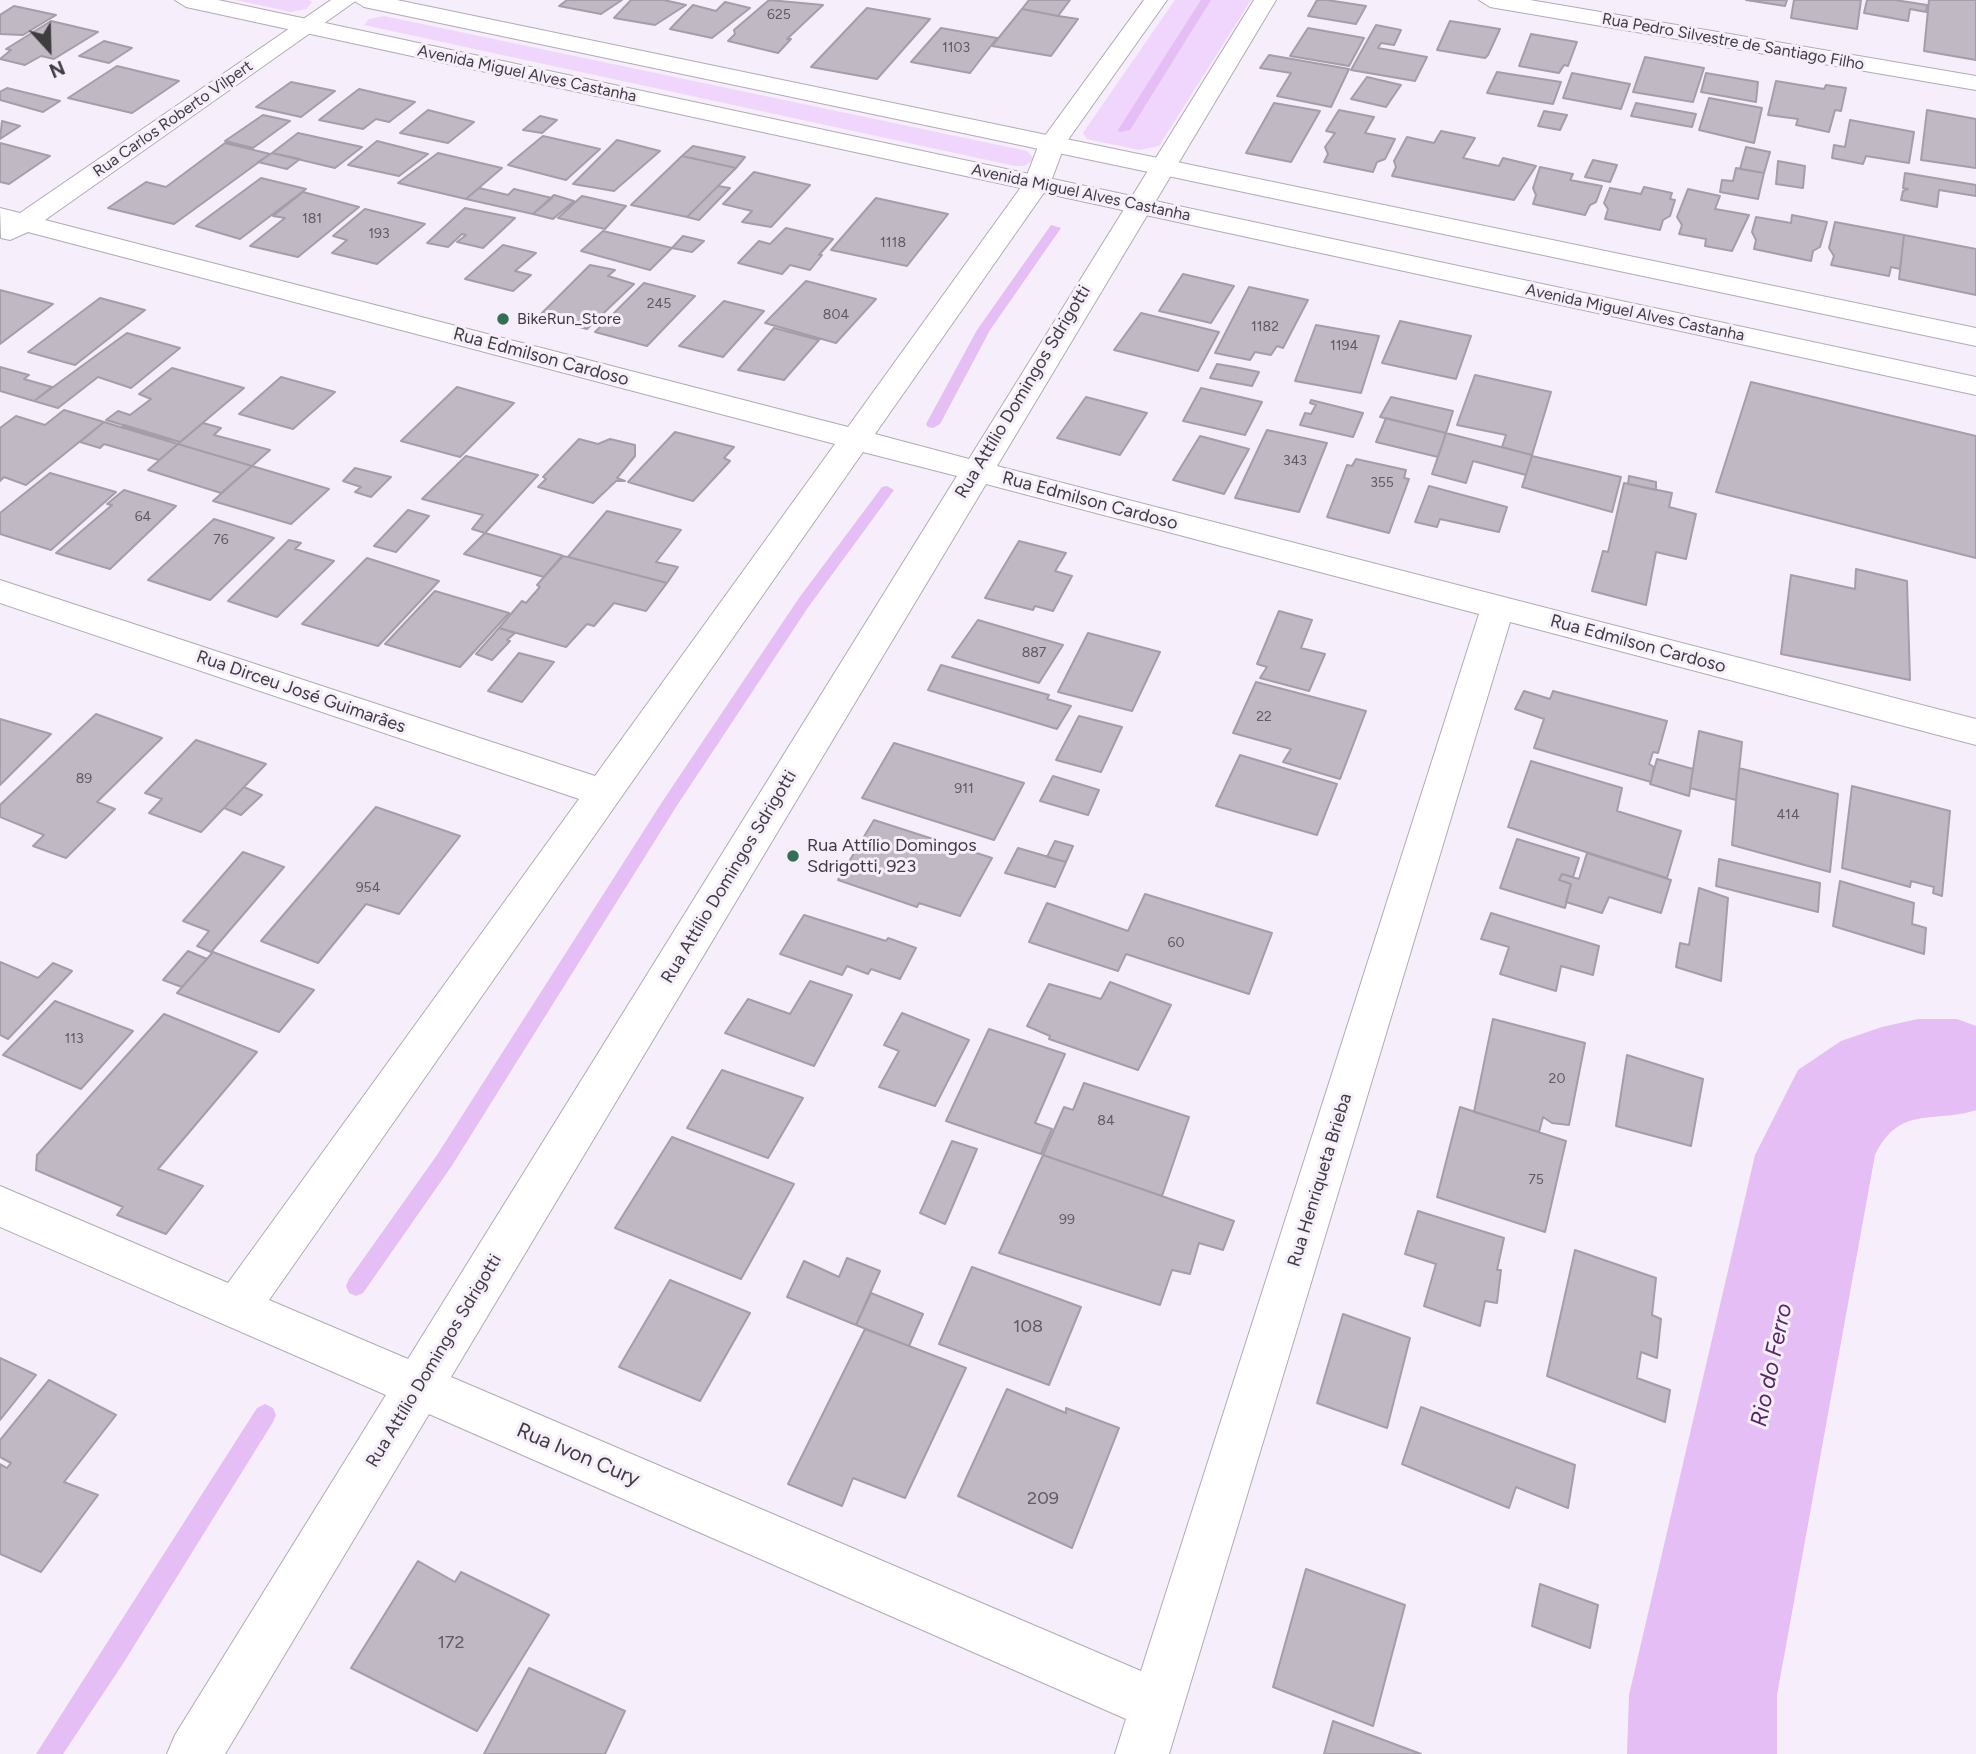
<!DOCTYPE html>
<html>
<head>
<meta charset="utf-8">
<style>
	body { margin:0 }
	#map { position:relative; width:1976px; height:1754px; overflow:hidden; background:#f6eefa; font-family:Figtree,sans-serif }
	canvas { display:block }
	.north { position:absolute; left:14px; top:14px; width:70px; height:70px; -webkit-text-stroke:5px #f6eefa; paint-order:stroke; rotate:158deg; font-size:19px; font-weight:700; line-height:28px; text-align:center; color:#3f3c40 }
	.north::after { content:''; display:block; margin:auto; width:24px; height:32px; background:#3f3c40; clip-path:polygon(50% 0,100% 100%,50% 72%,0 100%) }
</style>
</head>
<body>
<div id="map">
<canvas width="1976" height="1754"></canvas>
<div class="north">N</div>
</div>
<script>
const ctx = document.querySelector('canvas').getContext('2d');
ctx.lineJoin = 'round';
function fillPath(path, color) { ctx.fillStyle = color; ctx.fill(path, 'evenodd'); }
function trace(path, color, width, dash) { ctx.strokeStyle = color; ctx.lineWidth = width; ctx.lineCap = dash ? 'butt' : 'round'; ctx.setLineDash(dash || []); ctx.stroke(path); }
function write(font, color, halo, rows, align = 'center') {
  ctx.font = font + ' Figtree,sans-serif'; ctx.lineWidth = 6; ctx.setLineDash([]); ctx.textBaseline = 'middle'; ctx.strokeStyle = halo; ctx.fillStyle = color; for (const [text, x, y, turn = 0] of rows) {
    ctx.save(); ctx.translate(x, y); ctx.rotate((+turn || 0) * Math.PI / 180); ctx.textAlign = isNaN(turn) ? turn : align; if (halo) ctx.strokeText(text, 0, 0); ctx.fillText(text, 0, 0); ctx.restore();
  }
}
fillPath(new Path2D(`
	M236,0H309L312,2L306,9L291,12Z
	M1175,0H1251L1159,146L1139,150L1087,139L1083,133Z
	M384,16L1027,151L1034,159L1024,166H1015L364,25L369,19Z`), '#f0d5fc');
fillPath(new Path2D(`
	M1201,0H1211L1130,130L1120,132L1118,130Z
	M1051,225L1061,228L990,330L940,424L933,428L928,427L926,424L977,330Z
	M887,486L894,490L809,606L676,807L451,1167L363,1293L356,1296L349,1293L346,1286L349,1279L437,1155L664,799L799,598L882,487Z
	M265,1404L273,1408L276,1415L273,1422L124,1662L63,1754H36L257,1408Z`), '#e4bef5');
fillPath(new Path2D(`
	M1918,1019H1957L1976,1026V1110C1934,1124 1900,1104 1875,1155L1777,1695V1754H1627L1629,1695L1755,1155L1798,1070L1841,1041L1882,1027Z`), '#e4bef5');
const building = new Path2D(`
	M622,0L601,14L559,6L567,0Z
	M631,0H664L686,5L655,25L614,18Z
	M769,0L823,5L787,39H791L778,53L728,41L735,34L734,30Z
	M1070,0L1058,16L1022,9L1029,0Z
	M1317,0H1327L1366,6L1356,24L1308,16Z
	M1746,0H1787L1785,6Z
	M1794,0H1861L1857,29L1791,18Z
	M1867,0H1895L1927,5L1926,12L1910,9L1908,21L1864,13Z
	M1929,0H1976V60L1924,51Z
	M725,2L750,8L712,38L670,29L693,5L716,11Z
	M14,6L56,15L23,35L0,34V15Z
	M867,8L930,19L877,79L811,67Z
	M1022,9L1058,16L1078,19L1051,56L992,46Z
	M51,21L98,32L54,59L41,56L25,65L0,59L11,50L6,49Z
	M1450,21L1500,29L1488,55L1485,58L1437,50Z
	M1376,25L1401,30L1394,45L1381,43L1378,48L1427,57L1415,81L1351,70Z
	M941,28L997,38L970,73L911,62Z
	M1308,28L1364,38L1349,66L1290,56Z
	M1531,34L1577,42L1568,66L1564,65L1559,73L1519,66Z
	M104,41L132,48L109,63L79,56Z
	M1269,55L1349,69L1331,107L1277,96L1291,73L1260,68Z
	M1645,57L1704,68L1693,102L1633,92Z
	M117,66L179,81L132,113L68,98Z
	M1497,72L1516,75L1561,82L1553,104L1487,93Z
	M1572,73L1630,84L1621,109L1563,98Z
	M1706,73L1758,82L1756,102L1701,92Z
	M1367,77L1401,85L1386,107L1351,99Z
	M1776,81L1824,89L1826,85L1846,88L1841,111L1835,110L1829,132L1796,125L1798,119L1768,115Z
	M291,82L335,91L301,117L256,107Z
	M7,88L60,101L43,112L0,100V92Z
	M359,89L415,102L389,122L376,119L363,129L319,120Z
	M1709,98L1762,108L1754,143L1699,130Z
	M1274,103L1320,111L1291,162L1246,153Z
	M1636,103L1696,114L1692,127L1631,116Z
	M428,110L474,122L448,143L400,133Z
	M1339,110L1374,117L1365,133L1395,139L1385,159L1377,162L1373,172L1324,162L1328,154L1325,147L1335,133L1326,131Z
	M1927,110L1976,119V168L1921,160Z
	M1544,111L1567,115L1560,130L1538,126Z
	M263,115L290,121L253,148L225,141Z
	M540,116L557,120L542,133L523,130Z
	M1850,120L1914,132L1909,163L1866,156L1863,164L1832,158L1834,145L1845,147Z
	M2,121L20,126L0,139Z
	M1441,131L1475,138L1463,158L1499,166L1503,158L1536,166L1514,200L1392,176L1396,167L1394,161L1407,137L1434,143Z
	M298,133L362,147L335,168L272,153Z
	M543,136L600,149L566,180L508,165Z
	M617,140L660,151L614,191L573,184Z
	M377,141L428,154L399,176L348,165Z
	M0,143L50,156L9,184L0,182Z
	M225,143L270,154L174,224L108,208L146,182L166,187Z
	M693,146L745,157L736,168L682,156Z
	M1746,147L1770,152L1764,173L1740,169Z
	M272,153L300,159L287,169L258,162Z
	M438,153L502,168L466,199L398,183Z
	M682,156L736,168L687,217L631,205Z
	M1593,160L1617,165L1610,182L1585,177Z
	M1778,161L1805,166L1803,188L1776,184Z
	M1540,167L1573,174L1570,180L1602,186L1596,202L1590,205L1585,215L1533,204L1536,195L1533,188Z
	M1736,168L1764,173L1758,199L1720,192L1722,180L1733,181Z
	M754,172L810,185L771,227L742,222L752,211L723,204Z
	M1905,173L1976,185V196L1939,190L1937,207L1901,200L1903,191L1908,189L1903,188Z
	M261,178L306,189L240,239L196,226Z
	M718,186L730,188L699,220L687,217Z
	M1644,187L1672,193L1670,199L1675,200L1670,216L1663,220L1660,230L1605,219L1608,209L1604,203L1610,188L1641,194Z
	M479,188L508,195L514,189L552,198L533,214L466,199Z
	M1688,189L1720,196L1715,209L1749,215L1732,251L1705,246L1706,239L1679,234L1682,225L1677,217Z
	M303,192L359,207L298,257L250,246L285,218L273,216Z
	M554,195L574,201L553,219L533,214Z
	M582,196L626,206L605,229L558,218Z
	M876,198L948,214L907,266L831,250Z
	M465,208L515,218L483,248L457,242L466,235L462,234L448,247L427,243Z
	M365,209L425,224L377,264L332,253L347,240L333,236Z
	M1792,215L1827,222L1820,247L1813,251L1811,261L1754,249L1756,240L1752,232L1756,217L1791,223Z
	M1835,222L1904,235L1900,269L1891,267L1889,276L1831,265L1834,256L1829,248Z
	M786,228L833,239L819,255H822L810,270L790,265L782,274L738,263L759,241L770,244Z
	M603,231L672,248L650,270L581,251Z
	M1904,235L1976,249V295L1899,279Z
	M683,236L704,241L692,252L672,248Z
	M503,245L536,253L515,271L531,275L513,291L465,279Z
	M590,265L615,270L608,276L634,284L587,329L538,317Z
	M1183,274L1234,286L1211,323L1159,311Z
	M806,281L876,299L836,343L765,323Z
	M644,283L695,296L647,346L595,332Z
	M1249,287L1308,300L1283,348L1277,346L1271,355L1255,352L1250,360L1215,353Z
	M0,290L53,304L0,344Z
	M100,298L145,310L75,365L28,352Z
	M724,301L764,311L723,357L679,346Z
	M1141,313L1219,332L1198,371L1114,350Z
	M1400,321L1471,336L1456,379L1382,363Z
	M1316,325L1379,336L1361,393L1295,381Z
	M774,328L819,340L784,380L738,370Z
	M127,333L180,348L131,388L98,377L58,408L34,401Z
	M1217,364L1235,367L1259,372L1252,386L1210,378Z
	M0,367L29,375L24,379L52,387L34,401L0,391Z
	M172,368L244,388L180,442L106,420L118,411L130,415L151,399L139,394Z
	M1475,375L1551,392L1532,455L1502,447L1506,435L1457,425Z
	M281,377L335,392L293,429L239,414Z
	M1751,382L1976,436V558L1716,492Z
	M457,387L514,403L460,457L401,441Z
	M1201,388L1262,402L1245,435L1183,421Z
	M1086,397L1147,413L1120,455L1057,438Z
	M1391,397L1453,411L1446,433L1380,417Z
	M1311,400L1363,413L1353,437L1300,425L1305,413L1311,414L1316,405L1310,403Z
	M64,410L104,422L26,485L4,477L0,481V428L16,416L45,425Z
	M1386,418L1446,433L1438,457L1376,442Z
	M104,422L117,426L178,444L159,460L104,444L100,448L80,442Z
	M203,423L221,428L214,435L270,450L252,466L178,444Z
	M124,425L180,442L122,427Z
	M1267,430L1327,443L1299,512L1235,498Z
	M675,432L734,447L724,458L730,461L693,501L628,482Z
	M1446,433L1532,455L1526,475L1473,461L1466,483L1432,474Z
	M1200,436L1249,449L1224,494L1173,480Z
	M579,439L598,444L610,439L635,445V456L617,478L625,481H616L593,503L538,487L546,479L543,477Z
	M178,444L252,466L221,493L148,470Z
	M466,456L538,475L485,533L472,529L483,515L422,499Z
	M1532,456L1621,477L1612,512L1522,487Z
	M1356,459L1406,470L1404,478L1409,479L1389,533L1327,517L1347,465L1352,466Z
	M252,466L329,489L291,524L213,501Z
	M355,468L391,477L371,497L355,492L361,487L343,481Z
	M50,473L116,492L51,550L0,534V513Z
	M1629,476L1656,482V490L1628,484Z
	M1624,483L1672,493L1669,507L1696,514L1686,559L1656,552L1646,605L1592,591L1603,551L1608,552Z
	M1429,486L1507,507L1499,532L1440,519L1437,527L1415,522Z
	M124,490L176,506L110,569L56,553L112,505L107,504Z
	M408,510L429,516L396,552L374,546Z
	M607,511L681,530L656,562L678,567L667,583L568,557Z
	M214,519L274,538L210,600L148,580Z
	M485,533L561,555L563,556L544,577L464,554Z
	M289,540L301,543L295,549L334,561L277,617L228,601Z
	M1019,541L1066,553L1055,571L1072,576L1053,611L1035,606L1033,610L985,598Z
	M562,556L568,557L667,583L646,611L614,603L594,626L587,624L566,647L499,628L522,601L526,603L540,587L537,585Z
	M367,558L439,581L378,646L302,624Z
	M1856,569L1907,581L1910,680L1781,654L1791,575L1855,589Z
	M435,591L509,613L460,667L385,644Z
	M1279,611L1312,620L1301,648L1325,654L1309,691L1260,678L1267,667L1257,664Z
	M978,620L1063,645L1039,683L952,657Z
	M499,628L515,633L507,640L510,641L492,660L476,654Z
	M1088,633L1160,652L1132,711L1058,692Z
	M519,653L554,662L522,702L488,691Z
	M941,665L1049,695L1047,699L1071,706L1057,729L928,690Z
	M1256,682L1366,711L1340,779L1283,762L1291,749L1233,733Z
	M1524,691L1550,699L1553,691L1667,721L1658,753L1653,752L1649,764L1654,767L1651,782L1534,748L1544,719L1515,709Z
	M96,714L162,738L97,802L115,809L66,858L33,846L44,835L0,817V805Z
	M1079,716L1122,727L1101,772L1056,760Z
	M0,719L51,734L0,785Z
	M1699,731L1742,742L1736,800L1690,788Z
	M196,740L266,764L201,832L149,813L162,799L145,793Z
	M894,743L1024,783L994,840L862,798Z
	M1240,755L1337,784L1317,835L1216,806Z
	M1657,759L1693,769L1689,796L1650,784Z
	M1531,761L1622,788L1617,811L1681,831L1667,878L1508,827Z
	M1739,768L1838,794L1830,872L1732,845Z
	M1053,776L1099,790L1088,815L1040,801Z
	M1852,786L1950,811L1942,896L1933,893L1934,887L1911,881L1910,887L1842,868Z
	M244,787L262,795L241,815L224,808Z
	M376,807L460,836L399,914L366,904L318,963L261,941Z
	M874,820L992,858L960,916L919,903L917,907L838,880Z
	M1517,839L1579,858L1573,877L1562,874L1559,880L1571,884L1565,908L1500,888Z
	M1055,841L1073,846L1066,862L1047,857Z
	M1018,848L1066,862L1055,887L1005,873Z
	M243,852L284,867L211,952L197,946L209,931L183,921Z
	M1587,853L1671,880L1661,913L1609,897L1602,913L1566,902L1571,884L1559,880L1562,874L1579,879Z
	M1719,859L1820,883L1818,912L1716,886Z
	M1840,881L1914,903L1912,924L1926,928L1924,954L1833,926Z
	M1699,888L1728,898L1721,981L1676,967L1680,943L1689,945Z
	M1145,894L1272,933L1249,994L1126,954L1118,971L1029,942L1047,903L1128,931Z
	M1491,913L1599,946L1593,975L1561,966L1556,991L1500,974L1509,947L1481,939Z
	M804,915L886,941L888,938L916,948L900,979L871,969L868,974L847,966L842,975L780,954Z
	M188,951L207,959L182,987L163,980Z
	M213,952L252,967L314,990L279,1032L177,993Z
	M0,962L38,978L53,963L72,971L8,1039L0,1035Z
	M810,981L852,995L814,1066L725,1033L748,999L790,1014Z
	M1110,982L1171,1005L1138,1070L1049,1039L1050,1036L1027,1026L1049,984L1101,999Z
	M55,1001L133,1031L81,1089L3,1055Z
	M902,1013L969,1040L935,1106L879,1087L899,1051L884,1045Z
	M164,1014L257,1052L158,1169L203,1186L166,1234L117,1215L123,1207L36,1170L37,1155Z
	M1493,1019L1585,1043L1569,1125L1552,1123L1543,1117L1539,1132L1474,1112Z
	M989,1029L1065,1054L1035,1123L1052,1129L1041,1154L946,1121Z
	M1627,1055L1703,1079L1691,1146L1616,1126Z
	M722,1070L803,1098L768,1158L687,1128Z
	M1084,1083L1189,1117L1162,1196L1043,1155L1064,1107L1073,1110Z
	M1460,1107L1566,1141L1545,1232L1437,1197Z
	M672,1137L794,1184L741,1279L615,1228Z
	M952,1141L977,1149L945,1224L920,1213Z
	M1043,1155L1234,1221L1223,1250L1199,1243L1190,1274L1172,1270L1160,1305L999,1253Z
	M1418,1211L1504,1238L1497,1270H1501L1497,1303L1485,1301L1480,1326L1424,1306L1436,1264L1405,1254Z
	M1575,1250L1656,1278L1652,1315L1661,1319L1657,1358L1641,1352L1637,1378L1670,1390L1665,1422L1547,1376Z
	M847,1258L880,1271L856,1325L787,1297L804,1261L839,1277Z
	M972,1267L1081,1307L1049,1385L939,1344Z
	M670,1280L750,1313L700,1401L619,1367Z
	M871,1293L923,1314L909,1346L856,1325Z
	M1343,1314L1410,1338L1387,1428L1317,1403Z
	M865,1329L966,1368L905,1498L853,1478L842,1506L788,1484Z
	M0,1358L36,1375L0,1420Z
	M49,1380L116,1415L64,1482L98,1495L41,1572L0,1554V1464L7,1468L11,1463L0,1457V1440Z
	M1007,1389L1066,1413V1408L1119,1428L1072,1548L958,1496Z
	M1421,1407L1575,1465L1568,1508L1516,1487L1509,1508L1402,1464Z
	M418,1561L455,1582L461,1572L549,1615L477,1731L351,1668Z
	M1306,1569L1405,1605L1373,1726L1273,1687Z
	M1540,1584L1598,1605L1590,1648L1532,1626Z
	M529,1668L625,1711L605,1754H484Z
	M1333,1721L1421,1754H1324Z`);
fillPath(building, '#c0b8c3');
trace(building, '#a59da9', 2);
const street = new Path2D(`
	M331,0H357L45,220L848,427L1024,183L1039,144L1144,0H1167L1065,144L1050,184L875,434L969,459L1254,0H1276L997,466L1976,719V745L1510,622L1169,1754H1115L1126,1719L429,1414L225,1754H167L175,1735L386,1395L0,1227V1186L228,1283L579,799L0,603V580L595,776L835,444L28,232L10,240L1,238L0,208L20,213ZM863,452L957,476L408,1359L269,1300ZM986,484L1479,614L1141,1671L451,1377Z
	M1479,0H1530L1976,76V90L1490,7Z`);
const secondary = new Path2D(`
	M175,0H218L1976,377V395L186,7Z
	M353,0H397L1976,328V346L364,7Z`);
trace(street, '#b1aab5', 2);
trace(secondary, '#b1aab5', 2);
fillPath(street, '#fff');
fillPath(secondary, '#fff');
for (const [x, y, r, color] of [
	[503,319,7,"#346e57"],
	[793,856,7,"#346e57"]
]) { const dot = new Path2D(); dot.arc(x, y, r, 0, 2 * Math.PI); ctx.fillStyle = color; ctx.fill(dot); trace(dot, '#f6eefa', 2.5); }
write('14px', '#5f5b61', null, [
	["625",779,15],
	["1103",956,48],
	["181",312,219],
	["193",379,234],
	["1118",893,243],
	["245",659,304],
	["804",836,315],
	["1182",1265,327],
	["1194",1344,346],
	["343",1295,461],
	["355",1382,483],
	["64",143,517],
	["76",221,540],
	["887",1034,653],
	["22",1264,717],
	["89",84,779],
	["911",964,789],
	["414",1788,815],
	["954",368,888],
	["60",1176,943],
	["113",74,1039],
	["20",1557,1079],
	["84",1106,1121],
	["75",1536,1180],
	["99",1067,1220]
]);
write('16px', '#3f3c40', '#f6eefa', [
	["Rua Pedro Silvestre de Santiago Filho",1733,42,10],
	["Avenida Miguel Alves Castanha",527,74,12],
	["Rua Carlos Roberto Vilpert",173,119,-35],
	["Avenida Miguel Alves Castanha",1081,193,12],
	["Avenida Miguel Alves Castanha",1635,313,12]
]);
write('16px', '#3f3c40', '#f6eefa', [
	["BikeRun_Store",517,319]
], 'left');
write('18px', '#3f3c40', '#f6eefa', [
	["Rua Edmilson Cardoso",541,357,15],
	["Rua Attílio Domingos Sdrigotti",1023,392,-59],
	["Rua Edmilson Cardoso",1090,501,15],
	["Rua Edmilson Cardoso",1638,644,15],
	["Rua Dirceu José Guimarães",301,692,19],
	["Rua Attílio Domingos Sdrigotti",729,877,-59],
	["Rua Henriqueta Brieba",1320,1180,-73],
	["Rua Attílio Domingos Sdrigotti",434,1361,-59]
]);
write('18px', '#3f3c40', '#f6eefa', [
	["Rua Attílio Domingos",807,846],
	["Sdrigotti, 923",807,867]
], 'left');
write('18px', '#5f5b61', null, [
	["108",1028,1327],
	["209",1043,1499],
	["172",451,1643]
]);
write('21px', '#3f3c40', '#f6eefa', [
	["Rua Ivon Cury",578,1455,23]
]);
write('italic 23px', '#542666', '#f6eefa', [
	["Rio do Ferro",1772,1365,-78]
]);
</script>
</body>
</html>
